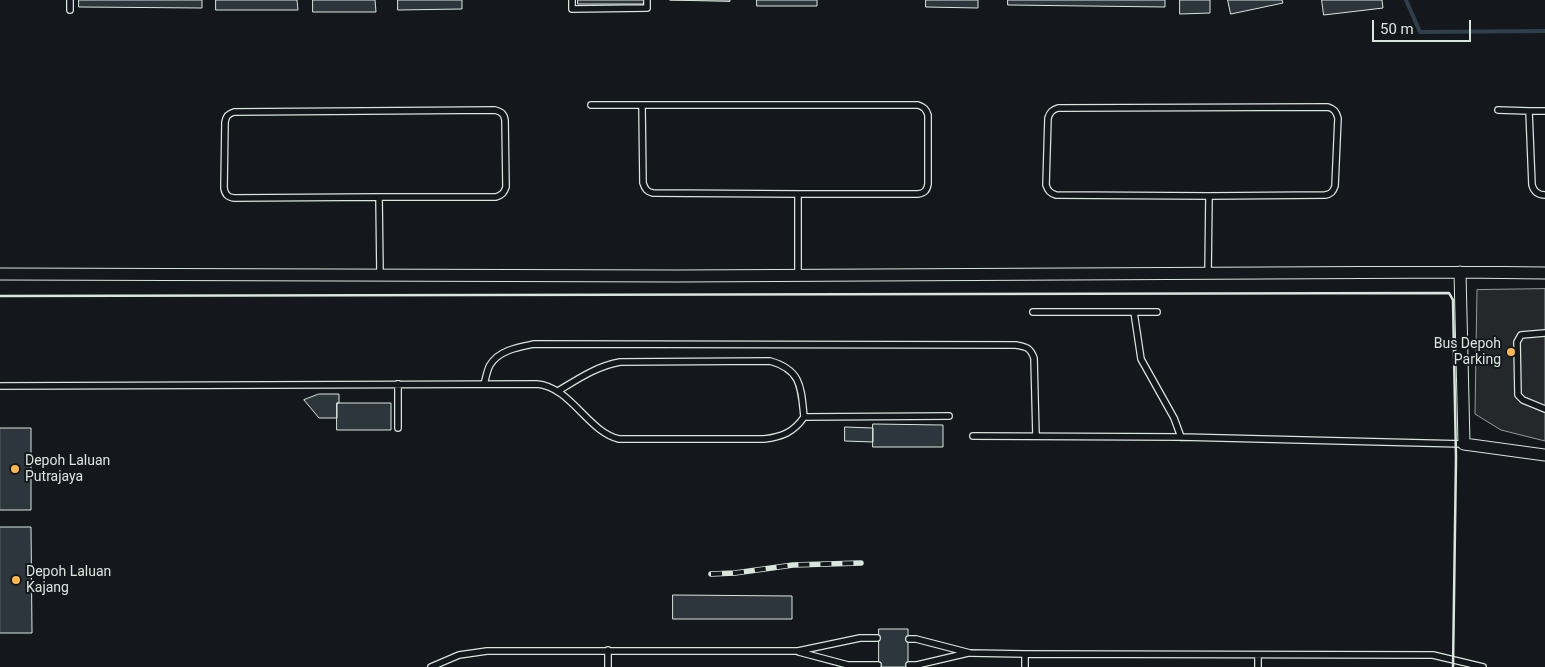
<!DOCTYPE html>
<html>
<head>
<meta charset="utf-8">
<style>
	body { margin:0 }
	#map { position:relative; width:1545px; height:667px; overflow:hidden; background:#14181c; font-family:Roboto,sans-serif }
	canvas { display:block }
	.scale { position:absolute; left:1372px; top:20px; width:99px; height:22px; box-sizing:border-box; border:2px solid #d8e6dc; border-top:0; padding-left:6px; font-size:15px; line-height:18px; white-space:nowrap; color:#d8e6dc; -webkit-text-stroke:4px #14181c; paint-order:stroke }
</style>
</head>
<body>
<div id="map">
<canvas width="1545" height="667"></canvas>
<div class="scale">50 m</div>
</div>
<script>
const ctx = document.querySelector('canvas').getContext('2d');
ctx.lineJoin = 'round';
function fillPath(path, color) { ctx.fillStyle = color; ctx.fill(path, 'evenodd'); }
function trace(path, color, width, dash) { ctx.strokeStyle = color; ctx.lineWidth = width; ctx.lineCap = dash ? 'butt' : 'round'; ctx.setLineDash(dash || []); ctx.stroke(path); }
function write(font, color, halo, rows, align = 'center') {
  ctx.font = font + ' Roboto,sans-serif'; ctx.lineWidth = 4; ctx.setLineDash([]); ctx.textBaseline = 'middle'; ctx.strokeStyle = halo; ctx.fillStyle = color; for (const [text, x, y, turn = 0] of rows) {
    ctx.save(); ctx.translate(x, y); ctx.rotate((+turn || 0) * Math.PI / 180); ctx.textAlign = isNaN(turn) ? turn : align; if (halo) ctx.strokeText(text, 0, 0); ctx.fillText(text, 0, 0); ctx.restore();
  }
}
const parking = new Path2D(`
	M1545,289V441L1501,430L1475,414L1477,290Z`);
fillPath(parking, '#24282b');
trace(parking, '#939e99', 1);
trace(new Path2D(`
	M1406,0L1420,32L1545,31`), '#2f3f4d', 4);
const building = new Path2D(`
	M79,0H202V8L79,7Z
	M216,0H297L298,10H216Z
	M313,0H375L376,12H313Z
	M398,0H462V9L398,10Z
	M578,0H644V4H578Z
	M670,0H730V1Z
	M757,0H817V6H757Z
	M926,0H978V8L926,7Z
	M1008,0H1165V7L1008,5Z
	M1180,0H1210V13L1180,14Z
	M1228,0H1282L1283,3L1231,14Z
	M1322,0H1382L1383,8L1324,15Z
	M319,394H339V403H337V418H319L304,400Z
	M337,403H391V430H337Z
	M873,424L943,425V447H873Z
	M845,427L873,428V442L845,441Z
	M0,428H31V510H0Z
	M0,527H31L32,633H0Z
	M673,595L792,596V619H673Z
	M879,629H908V667H879Z`);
fillPath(building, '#2c363c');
trace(building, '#d8e6dc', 1);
const service = new Path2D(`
	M572,0V9L647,8V0
	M70,10V0
	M591,105H918C924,107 926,109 928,115V184C927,190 925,193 918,194H798
	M642,106L643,183C645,189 647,192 653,193L798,194V276
	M1498,110L1529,111L1532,185C1534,192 1538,195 1545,195
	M1529,111H1545
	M379,197H496C502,195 504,193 506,187L505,120C504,114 502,112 495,110L234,112C228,114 226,116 225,122L224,188C225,194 227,197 234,198L379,197L380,274
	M1208,274L1209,196L1056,195C1050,193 1048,191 1046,185L1048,118C1050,112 1052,110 1058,108L1328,107C1334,109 1336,111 1338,118L1335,186C1333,192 1331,194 1325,195L1209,196
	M1033,312H1157
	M1134,312L1141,359L1174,418L1181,437
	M1545,333L1521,335L1517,342L1518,395L1523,400L1545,409
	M398,384V428
	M484,384C486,378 487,370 490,365C499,350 519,347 534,344L1016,345C1026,347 1030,347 1034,358L1036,436
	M0,386L537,384C571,387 588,432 619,439H764C782,437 794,432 804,417C801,388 802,370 770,361L620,362C597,366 578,379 558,391
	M804,417L949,416
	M973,436L1181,437L1464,444
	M909,639H916L970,653L1025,654L1433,655L1483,667
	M799,652L848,665H878
	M1258,655V667
	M909,665H917L968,653
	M431,667L459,655L487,651H798L860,638H877
	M608,667V650
	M1025,667V654`);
const minor = new Path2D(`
	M1460,272L1464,444L1545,455
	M0,274L679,276L1460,272L1545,273`);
trace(service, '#d8e6dc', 8);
trace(minor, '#d8e6dc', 13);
trace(service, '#14181c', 5.5);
trace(minor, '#14181c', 11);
const rail = new Path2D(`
	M711,574L735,573L793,565L861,563`);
trace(rail, '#d8e6dc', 5.5);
trace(rail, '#14181c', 4, [11]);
trace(new Path2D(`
	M0,296L1449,293L1453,300L1456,458L1453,667`), '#d8e6dc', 2.5);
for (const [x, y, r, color] of [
	[1511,352,5,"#ffb74d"],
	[15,469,5,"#ffb74d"],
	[16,580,5,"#ffb74d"]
]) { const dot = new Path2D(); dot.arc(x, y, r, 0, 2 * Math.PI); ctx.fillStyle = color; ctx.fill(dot); trace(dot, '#14181c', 2); }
write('14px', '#d8e6dc', '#14181c', [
	["Bus Depoh",1501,344,"right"],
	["Parking",1501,360,"right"],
	["Depoh Laluan",25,461],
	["Putrajaya",25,477],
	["Depoh Laluan",26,572],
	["Kajang",26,588]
], 'left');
</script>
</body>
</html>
